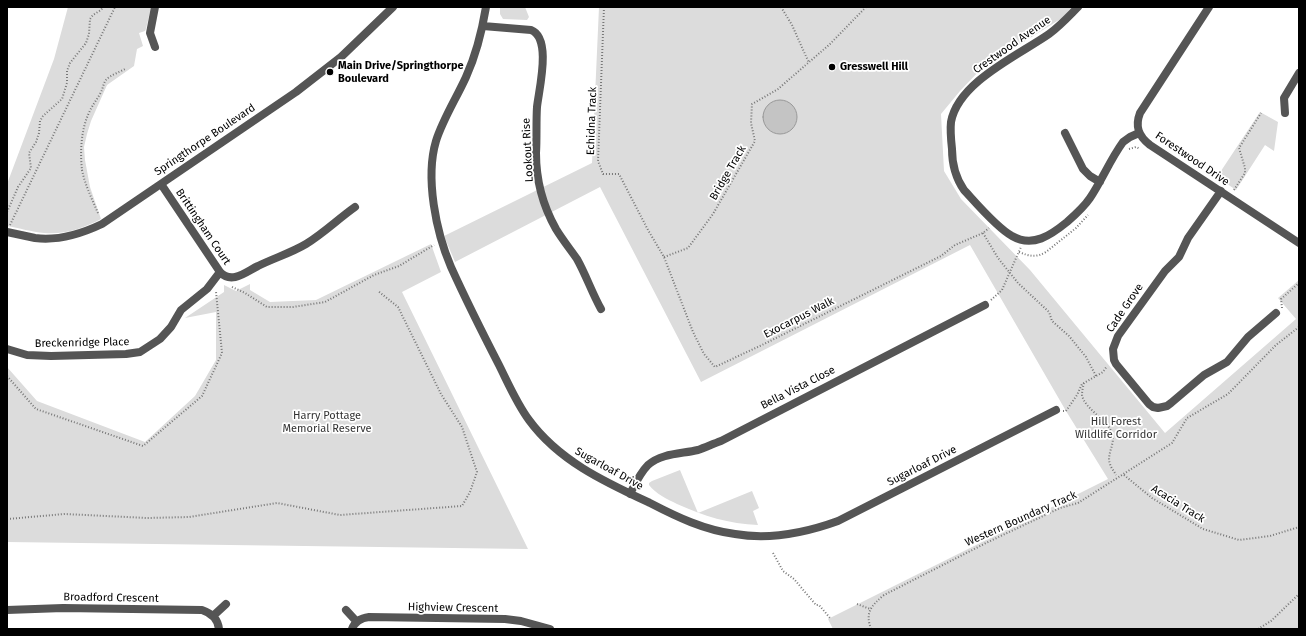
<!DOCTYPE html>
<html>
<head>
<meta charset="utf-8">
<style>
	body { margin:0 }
	#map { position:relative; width:1306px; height:636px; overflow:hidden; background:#fff; font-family:"Fira Sans",sans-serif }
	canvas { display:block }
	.frame { position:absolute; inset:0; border:8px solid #000; pointer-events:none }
</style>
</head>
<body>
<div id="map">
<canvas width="1306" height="636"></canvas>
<div class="frame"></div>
</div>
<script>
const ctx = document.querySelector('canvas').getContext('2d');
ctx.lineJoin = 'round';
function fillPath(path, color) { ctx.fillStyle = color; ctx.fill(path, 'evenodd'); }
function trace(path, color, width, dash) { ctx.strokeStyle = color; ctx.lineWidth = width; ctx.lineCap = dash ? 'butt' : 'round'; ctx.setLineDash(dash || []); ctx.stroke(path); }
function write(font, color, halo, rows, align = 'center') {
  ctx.font = font + ' "Fira Sans",sans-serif'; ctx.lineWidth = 3.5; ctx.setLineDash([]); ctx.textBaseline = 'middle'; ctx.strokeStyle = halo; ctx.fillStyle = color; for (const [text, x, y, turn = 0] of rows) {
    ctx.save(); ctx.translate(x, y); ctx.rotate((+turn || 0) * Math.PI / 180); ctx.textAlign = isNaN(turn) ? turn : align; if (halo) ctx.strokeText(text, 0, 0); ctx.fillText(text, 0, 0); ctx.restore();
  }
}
fillPath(new Path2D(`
	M68,7H151L146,29L145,31L139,33L143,46L137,49L134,66L107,85L91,121L87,134L84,147L85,160L90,187L101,219C84,228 64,235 44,233C32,232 19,228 7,226V184L54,59Z
	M500,7H525L529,17L527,20L503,19L500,14Z
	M599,7H1072L1062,18L982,68L960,91L941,114L944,171L961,199L1030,270L1165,433L1296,319L1278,298L1299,280V629H833L828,619L1108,479L1066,411L970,245L701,382L600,187L455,262L444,236L592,163Z
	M1260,112L1278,122L1274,151L1265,145L1236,190L1217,177Z
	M431,244L441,272L402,292L528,549L7,542V367L37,401L145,442L195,396L216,360V312L185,318L224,292V285L236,291L250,284V290L270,302L316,300Z
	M680,470L698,513L752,491L759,508L753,511L758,525C729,524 704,516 677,504C667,499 656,494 649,485V483L652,481Z`), '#dcdcdc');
const building = new Path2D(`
	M763 117a17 17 0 1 1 34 0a17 17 0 1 1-34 0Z`);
fillPath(building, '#c4c4c4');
trace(building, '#999', 1);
trace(new Path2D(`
	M604,7L598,161L603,174H619L648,230L664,257L693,332L704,354L715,367L764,344L941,256L955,245L983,233L989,228
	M781,7L792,25L809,63
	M1129,149L1136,147L1140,149
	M1234,190L1245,173V168L1239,148L1261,113
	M7,212L18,187L31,168L29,153L36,142L39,133L40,121L43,116L62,99L67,83V71L70,63L86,43L89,34L90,19L93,15L101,10L103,7
	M98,213C92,199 85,185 82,170C80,153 81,131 88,115C91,107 96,101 100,94C103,89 103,84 106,80C110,75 120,72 125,69
	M10,225L115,7
	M983,233L998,258L1018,283L1049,312L1052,321L1069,336L1086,357L1096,376
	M1019,252C1029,256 1036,258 1046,252L1076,228L1088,215
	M664,257L688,248L713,214L755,141L751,123L752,104L778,89L830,44L866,7
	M232,287L245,293L267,307H293L325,302L374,275L399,266L434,245
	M991,300L1002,290L1021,247
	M1282,308L1281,299L1299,283
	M7,376L36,409L143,446L202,396L222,353L216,292
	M1084,383C1083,387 1082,391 1082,395C1084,408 1106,419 1111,431C1117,443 1106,453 1110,464C1111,468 1114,471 1116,475
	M1063,411H1066L1077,395L1082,384L1103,372L1107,366
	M1124,475L1152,498L1203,529L1239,540L1270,536L1299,527
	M7,519L65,514L147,518L189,517L277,503L340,515L462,506L470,492L477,472L462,427L441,394L398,307L378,291
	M773,553L783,571L794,579L816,605H819L830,618
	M857,604L870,609
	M871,629C865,612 871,606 884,595L986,543L1060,508L1078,503L1172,443L1187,418L1228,394L1276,345L1299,327
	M1258,629L1271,621L1299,594`), '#777', 2, [1, 2]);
trace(new Path2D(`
	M155,7L150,33L155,47
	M486,7C482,31 476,55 466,77C456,99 443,119 436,141C425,178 436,232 451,267C466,300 482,332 499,365C508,383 517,404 529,420C559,461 605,482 650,503C677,517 704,530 735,534C770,540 805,533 838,521L1056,410
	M1078,7C1069,16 1060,26 1049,34C1019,55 958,82 951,122C950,131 951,140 952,149C952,165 955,177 964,190C976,203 997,228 1012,236C1033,248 1051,235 1067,222C1075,215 1084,207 1090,198C1102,180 1110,160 1123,142L1130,137L1139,133
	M1209,7L1140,113C1135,126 1138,136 1150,145L1299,243
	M483,26L531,30C552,38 539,89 537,107C536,122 537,138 536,153C536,179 543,206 556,229C562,239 570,249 577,259C586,275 592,293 601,309
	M1285,113L1284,98L1299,73
	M1065,133L1083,169L1090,176L1100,182
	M161,184L220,272C232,285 247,271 258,266C274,258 291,253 306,244C324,233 338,219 355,207
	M1221,191L1188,238L1179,257L1165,271L1118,336L1113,349L1114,360L1116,364L1149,404L1153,407L1158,408L1167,406L1171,403L1204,375L1227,362L1248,337L1276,313
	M7,232C16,234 26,236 35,238C58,241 81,234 102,224L296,92L341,57L393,7
	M7,349L27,355L51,356L126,354L140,352L160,339L171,327L181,310L207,289L220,272
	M630,494C635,484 640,473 648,465C662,453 681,454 698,450C706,447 713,444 721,441L985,305
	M7,610L63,608L202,610C211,613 218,619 219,629
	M346,610L357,622
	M213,616L226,604
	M352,629C355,621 361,618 369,617L505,619L521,621L550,629`), '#555', 8);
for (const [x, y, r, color] of [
	[832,67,4,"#000"],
	[330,72,4,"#000"]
]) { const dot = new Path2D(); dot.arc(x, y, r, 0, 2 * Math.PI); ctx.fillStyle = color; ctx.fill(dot); trace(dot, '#fff', 1.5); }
write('11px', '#000', '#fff', [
	["Crestwood Avenue",1012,45,-35],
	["Echidna Track",592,121,-88],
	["Springthorpe Boulevard",205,140,-34],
	["Lookout Rise",528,150,-93],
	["Forestwood Drive",1192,159,34],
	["Bridge Track",728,173,-60],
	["Brittingham Court",203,227,56],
	["Cade Grove",1125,308,-56],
	["Exocarpus Walk",799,318,-27],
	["Breckenridge Place",82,343,-1],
	["Bella Vista Close",798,388,-27],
	["Sugarloaf Drive",922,466,-27],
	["Sugarloaf Drive",609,469,29],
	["Acacia Track",1178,504,32],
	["Western Boundary Track",1021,519,-24],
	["Broadford Crescent",111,598,1],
	["Highview Crescent",453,608,1]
]);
write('bold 11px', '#000', '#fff', [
	["Main Drive/Springthorpe",338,66],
	["Boulevard",338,79],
	["Gresswell Hill",840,67]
], 'left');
write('11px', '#333', '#fff', [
	["Harry Pottage",327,416],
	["Memorial Reserve",327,429],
	["Hill Forest",1116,422],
	["Wildlife Corridor",1116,435]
]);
</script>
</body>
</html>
